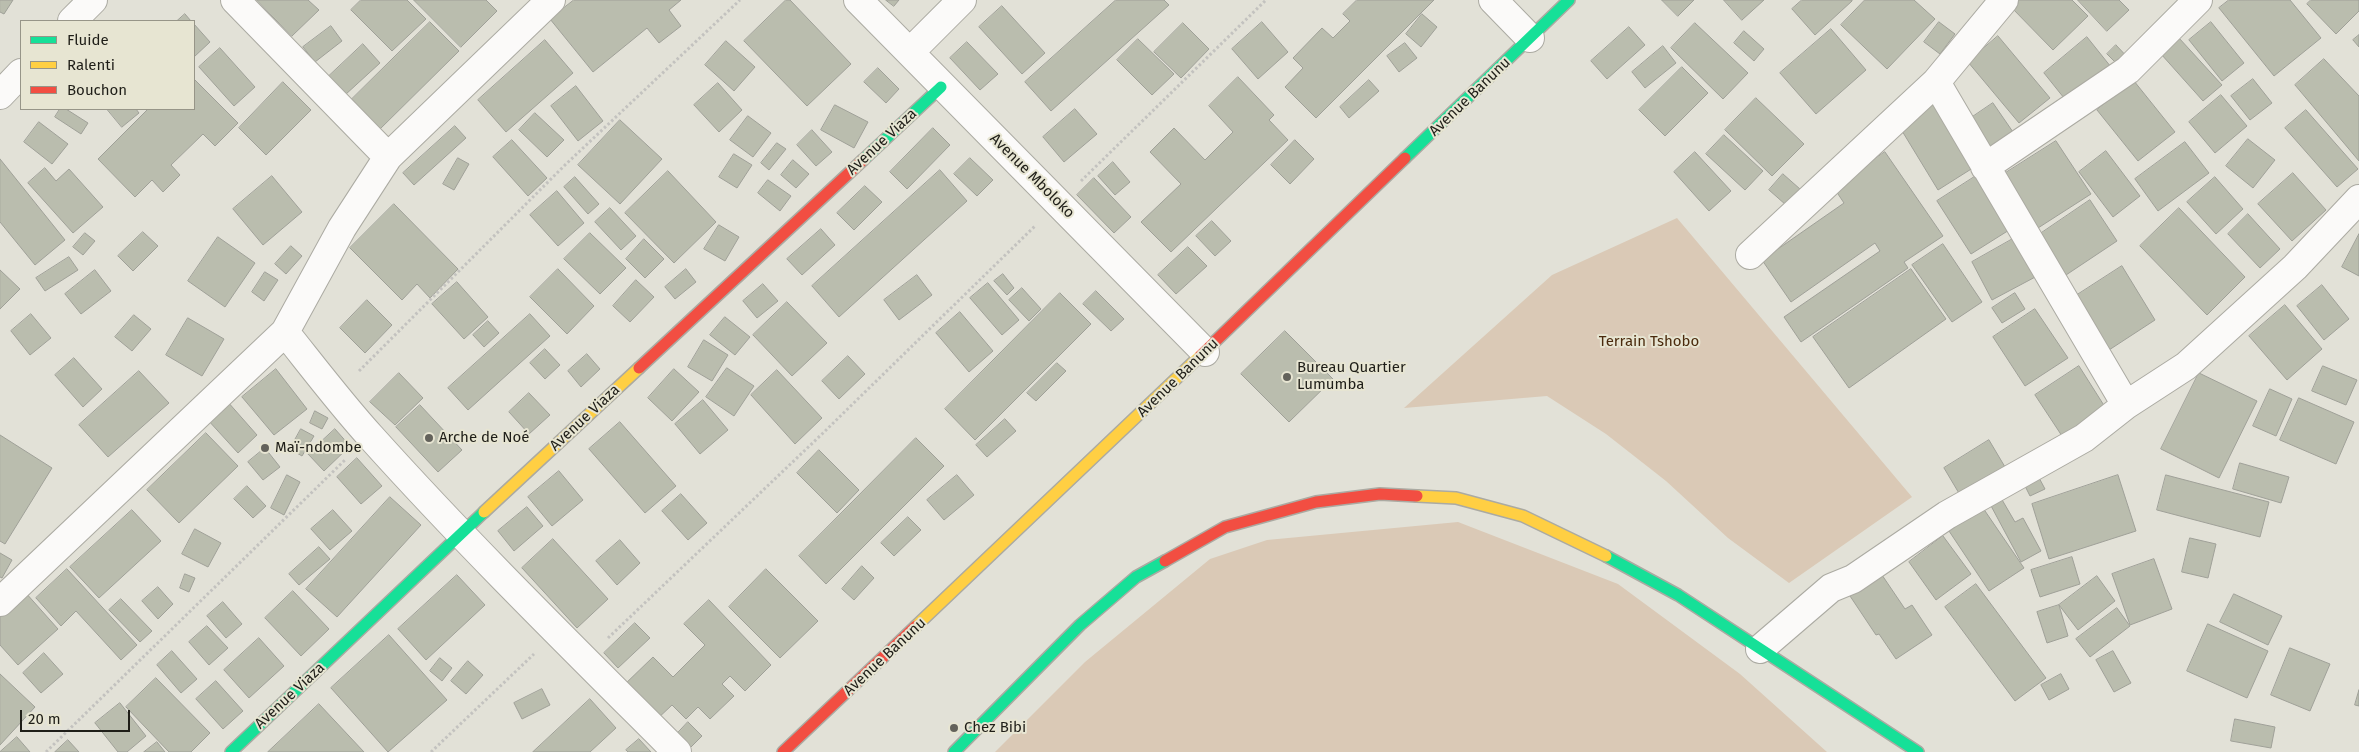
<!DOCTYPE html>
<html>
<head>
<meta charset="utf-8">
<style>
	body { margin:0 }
	#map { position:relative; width:2359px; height:752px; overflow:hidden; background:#e2e1d7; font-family:"Fira Sans",sans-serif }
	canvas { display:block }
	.legend { position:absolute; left:20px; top:20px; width:175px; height:90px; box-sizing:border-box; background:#e7e5d2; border:1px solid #979588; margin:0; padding:6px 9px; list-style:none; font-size:15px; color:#1f1e18 }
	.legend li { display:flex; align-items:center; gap:10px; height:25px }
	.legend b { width:25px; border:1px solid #979588 }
	.scale { position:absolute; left:20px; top:710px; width:110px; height:22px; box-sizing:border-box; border:2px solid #1f1e18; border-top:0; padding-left:6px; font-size:15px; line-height:18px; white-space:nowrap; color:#1f1e18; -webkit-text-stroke:4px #e7e5d2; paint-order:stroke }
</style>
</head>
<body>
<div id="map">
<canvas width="2359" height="752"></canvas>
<ul class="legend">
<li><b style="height:6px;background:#16e098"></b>Fluide</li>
<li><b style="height:6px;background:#ffcf43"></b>Ralenti</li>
<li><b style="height:6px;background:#f24e42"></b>Bouchon</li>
</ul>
<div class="scale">20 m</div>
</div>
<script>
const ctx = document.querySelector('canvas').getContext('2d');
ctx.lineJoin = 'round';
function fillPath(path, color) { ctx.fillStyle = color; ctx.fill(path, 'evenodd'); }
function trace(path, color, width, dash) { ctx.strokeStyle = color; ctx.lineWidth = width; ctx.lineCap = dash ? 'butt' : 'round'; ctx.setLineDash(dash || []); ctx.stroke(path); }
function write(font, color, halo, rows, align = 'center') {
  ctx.font = font + ' "Fira Sans",sans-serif'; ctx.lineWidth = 4; ctx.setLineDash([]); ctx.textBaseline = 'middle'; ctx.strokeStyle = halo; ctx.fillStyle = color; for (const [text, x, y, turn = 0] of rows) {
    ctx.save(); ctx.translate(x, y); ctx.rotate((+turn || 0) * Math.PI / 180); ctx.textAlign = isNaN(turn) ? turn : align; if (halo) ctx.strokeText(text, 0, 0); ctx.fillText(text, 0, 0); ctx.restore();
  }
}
fillPath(new Path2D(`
	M1677,218L1912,497L1789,583L1728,538L1666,481L1606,434L1547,396L1404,408L1552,275Z
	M1458,522L1618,584L1740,674L1827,752H995L1085,662L1210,559L1267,540Z`), '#dac9b6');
const building = new Path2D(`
	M0,0H13L4,14L0,12Z
	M257,0H308L319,10L292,36Z
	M361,0H407L426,19L392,51L351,10Z
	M414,0H486L497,11L461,47Z
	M574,0H681L669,10L681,26L659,43L647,28L593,72L550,19Z
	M786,0H790L851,64L807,106L744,41Z
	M886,0H899L894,6Z
	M1116,0H1164L1169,5L1051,111L1025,82Z
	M1357,0H1434L1316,118L1285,87L1303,68L1293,58L1322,28L1333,38L1350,21L1343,14Z
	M1662,0H1694L1678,16Z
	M1724,0H1764L1742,20Z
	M1802,0H1852V1L1815,35L1792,9Z
	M1865,0H1914L1935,19L1887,69L1841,25Z
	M2018,0H2072L2088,16L2053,50L2011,7Z
	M2078,0H2119L2129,10L2107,31Z
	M2229,0H2290L2321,38L2274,76L2219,8Z
	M2311,0H2359V11L2336,34L2307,4Z
	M1002,6L1045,53L1022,74L979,27Z
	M185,14L191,21H177Z
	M1422,14L1437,27L1421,47L1406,34Z
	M430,22L459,51L376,133L347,104Z
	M1262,22L1288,52L1258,79L1232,49Z
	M1939,22L1955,34L1940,54L1924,42Z
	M2211,22L2244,63L2222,81L2189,40Z
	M1183,23L1209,49L1181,78L1154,52Z
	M1695,23L1748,73L1723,99L1671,48Z
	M194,24L210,42L194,57Z
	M331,26L342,41L315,62L303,47Z
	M1629,27L1645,45L1607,79L1591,61Z
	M1831,29L1866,70L1816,114L1780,73Z
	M1744,31L1764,49L1754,61L1734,43Z
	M2359,35V47L2353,40Z
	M1998,36L2050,98L2019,123L1968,62Z
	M2087,37L2111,67L2068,103L2044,73Z
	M2179,38L2222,85L2203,101L2161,54Z
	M1138,39L1174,74L1152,95L1117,60Z
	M545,40L573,73L506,132L478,100Z
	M726,41L755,67L734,91L705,65Z
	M967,42L998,74L980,90L950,58Z
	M1405,43L1417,58L1399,72L1387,56Z
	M363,44L380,63L345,95L328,77Z
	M2116,45L2131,61L2122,69L2107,54Z
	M1663,46L1676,63L1645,88L1632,72Z
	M220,48L255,87L234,106L199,67Z
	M2324,59L2359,96V161L2295,85Z
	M1682,67L1708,93L1665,136L1639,110Z
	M878,68L899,89L886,103L864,82Z
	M1238,77L1274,115L1269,120L1288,140L1171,252L1141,222L1181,184L1150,152L1174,128L1205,160L1233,132L1209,106Z
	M194,79L238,123L215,146L203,134L171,165L180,175L163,192L152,180L135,197L98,159L148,109H194Z
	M2253,79L2272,103L2250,120L2231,96Z
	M1369,80L1379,91L1349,118L1340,107Z
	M2134,81L2175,132L2138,161L2097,110Z
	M283,82L311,110L266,155L239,128Z
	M718,83L742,110L719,132L694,105Z
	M576,86L603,121L578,141L551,106Z
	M2221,95L2247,126L2215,153L2189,122Z
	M1935,97L1976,166L1938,190L1896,121Z
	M1756,98L1804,144L1772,176L1725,130Z
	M1993,103L2013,132L1988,149L1968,120Z
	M835,105L868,122L854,148L821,130Z
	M60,109H66L88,123L81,134L55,117Z
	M107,109H136L139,113L122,127Z
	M1075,109L1097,134L1064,162L1043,137Z
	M2306,110L2358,169L2337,187L2285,128Z
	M535,113L564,140L547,157L519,130Z
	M748,116L771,133L753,157L730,140Z
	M620,120L662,159L620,204L578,165Z
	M39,122L68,144L52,164L24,142Z
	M455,126L466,138L414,185L403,173Z
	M933,128L950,145L907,189L890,172Z
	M812,130L832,152L816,166L797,145Z
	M1724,135L1763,171L1745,190L1706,154Z
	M2248,139L2275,160L2253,188L2226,166Z
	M512,140L547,178L528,196L493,157Z
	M1295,140L1314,159L1290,184L1271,165Z
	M2056,141L2091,194L2038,228L2004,174Z
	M2185,142L2209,173L2158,211L2135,179Z
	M777,143L786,149L769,170L761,163Z
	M2106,151L2140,196L2113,217L2079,172Z
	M1695,152L1731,191L1709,211L1674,172Z
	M1885,152L1943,236L1904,262L1908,268L1801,342L1784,317L1880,251L1875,243L1791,302L1762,260L1844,203L1834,188Z
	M734,154L752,165L737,188L719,177Z
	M458,158L469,164L454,190L443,184Z
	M970,158L993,180L977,196L954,174Z
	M0,159L65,240L35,265L0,222Z
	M793,160L809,174L796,188L781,175Z
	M1113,162L1130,182L1115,195L1098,176Z
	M45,168L56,181L69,169L103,207L73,233L28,183Z
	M940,170L967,201L839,317L812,286Z
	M668,171L716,222L674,263L625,213Z
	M2293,173L2326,210L2292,241L2258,204Z
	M1783,174L1800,189L1786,205L1769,190Z
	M1979,174L2014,227L1971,254L1937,201Z
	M272,176L302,212L263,245L233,209Z
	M575,177L599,204L588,214L564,187Z
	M2215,177L2243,209L2216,234L2187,202Z
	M1094,178L1131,217L1114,233L1077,195Z
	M768,180L791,196L780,211L758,193Z
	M865,186L882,202L854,230L837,213Z
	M557,191L584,223L558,246L530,215Z
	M2090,200L2117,241L2066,275L2040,234Z
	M394,204L458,269L430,298L417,284L402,300L350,248Z
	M610,208L636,236L621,250L595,222Z
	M2179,208L2245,277L2207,315L2140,246Z
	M2248,214L2280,249L2260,268L2228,234Z
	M1212,221L1231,241L1215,256L1196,236Z
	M719,225L739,237L725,261L704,249Z
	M821,229L835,245L802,275L787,259Z
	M143,232L158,246L133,271L118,256Z
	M85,233L95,241L83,255L73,247Z
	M590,233L626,268L600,294L564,259Z
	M2359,234V276L2342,267Z
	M2018,236L2039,275L1992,300L1972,262Z
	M218,237L255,263L225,307L188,281Z
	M644,239L664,259L645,278L626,259Z
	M1943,244L1982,302L1952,322L1912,265Z
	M291,246L302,256L286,274L275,264Z
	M1188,247L1207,266L1176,294L1158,275Z
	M69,257L78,270L45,291L36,278Z
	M2122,266L2155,320L2109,350L2074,297Z
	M558,269L594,306L567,334L530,297Z
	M686,269L696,282L675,299L665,287Z
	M1911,269L1946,319L1849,388L1813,337Z
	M0,270L20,289L0,309Z
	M95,270L111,291L81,314L65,294Z
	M265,272L278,280L264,301L252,292Z
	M1003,274L1014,288L1007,295L994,281Z
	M917,275L932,295L899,320L884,300Z
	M636,280L654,297L630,322L613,306Z
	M457,282L488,317L464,339L432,304Z
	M988,283L1019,320L1002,335L970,298Z
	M763,284L778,301L757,318L743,301Z
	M2322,285L2349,319L2324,340L2297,306Z
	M1022,288L1041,309L1029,321L1009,300Z
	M1096,291L1124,319L1111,331L1083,304Z
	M1060,293L1091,324L975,440L945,409Z
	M2015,293L2025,309L2002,323L1992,308Z
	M367,300L392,325L365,353L340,328Z
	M787,302L827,343L792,376L753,335Z
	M2285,305L2322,349L2287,380L2249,336Z
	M2035,309L2068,358L2025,386L1993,337Z
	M960,312L993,351L969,372L936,333Z
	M31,314L51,338L30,355L11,331Z
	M530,314L550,336L468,410L448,388Z
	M134,315L151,329L132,351L115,337Z
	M725,317L750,337L735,355L710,335Z
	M188,318L224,339L202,376L166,355Z
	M488,321L499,333L484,347L473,335Z
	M1285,331L1333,379L1289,422L1241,374Z
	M704,340L728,355L712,381L688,367Z
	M545,349L560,365L545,379L530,363Z
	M587,354L600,369L581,387L568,371Z
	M848,356L865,374L839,399L822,381Z
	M74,358L102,389L83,407L55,375Z
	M1057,363L1066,371L1036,401L1027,393Z
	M2079,366L2105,407L2062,436L2035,395Z
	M2323,366L2357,380L2346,405L2312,391Z
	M727,368L754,386L734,416L706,397Z
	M276,369L307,409L274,435L242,397Z
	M674,369L699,392L672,421L648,398Z
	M777,370L822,418L795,444L751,395Z
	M139,371L169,403L108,457L79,425Z
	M399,373L423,398L395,425L370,402Z
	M2199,373L2257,401L2219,478L2161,449Z
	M2270,389L2292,399L2276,436L2253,426Z
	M529,393L550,415L529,434L509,412Z
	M2299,398L2354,422L2336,464L2280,440Z
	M703,400L728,430L700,454L675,424Z
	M227,401L257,435L238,453L207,419Z
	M420,405L462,450L438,472L396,427Z
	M315,411L328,418L322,429L310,423Z
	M1005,419L1016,431L987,457L976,445Z
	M620,422L676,486L645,513L589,449Z
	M301,429L314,436L302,456L290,449Z
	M335,429L350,446L324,471L308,454Z
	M206,433L238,466L179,523L147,490Z
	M0,435L52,468L5,544L0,541Z
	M916,438L944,466L826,584L799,556Z
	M1989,440L2008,472L1963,500L1944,468Z
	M265,448L280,467L263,480L248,462Z
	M819,450L859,490L837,513L797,473Z
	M357,458L382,486L361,504L337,477Z
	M2240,463L2289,477L2281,503L2233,489Z
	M559,471L583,500L552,526L528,497Z
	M2037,474L2045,489L2030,496L2023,482Z
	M287,475L300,482L284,515L271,508Z
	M957,475L974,495L944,520L927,500Z
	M2118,475L2136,531L2049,559L2032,504Z
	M2166,475L2269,502L2260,537L2157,510Z
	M247,486L266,506L253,518L234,499Z
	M681,494L707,523L688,540L662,511Z
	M390,497L421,525L337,617L306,589Z
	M2001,498L2015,522L2023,518L2041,551L2021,562L1990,504Z
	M527,507L543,526L514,551L498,531Z
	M1983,508L2024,568L1989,591L1949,531Z
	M132,510L161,541L99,598L70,567Z
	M333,510L352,531L330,550L311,529Z
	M908,517L921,530L894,556L881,543Z
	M195,529L221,543L208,567L182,554Z
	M1943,536L1971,574L1936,600L1909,562Z
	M2190,538L2216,544L2208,578L2182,572Z
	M553,539L608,599L577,628L522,568Z
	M620,540L640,563L617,585L596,561Z
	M319,547L330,559L299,585L289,574Z
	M0,553L12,560L2,578L0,577Z
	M2072,557L2080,584L2040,597L2031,570Z
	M2154,559L2172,609L2130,625L2112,574Z
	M862,566L874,578L854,600L842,589Z
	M67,569L137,645L121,660L76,611L61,626L36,598Z
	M766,569L818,621L780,658L729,607Z
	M185,574L195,578L189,592L180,588Z
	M457,575L485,605L426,660L398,629Z
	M1882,575L1905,609L1912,605L1932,635L1896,659L1879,634L1876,635L1850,596Z
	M2097,576L2115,601L2078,630L2059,605Z
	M1976,584L2046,678L2015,701L1945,607Z
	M158,587L173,604L158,619L142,601Z
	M293,591L329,629L301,656L265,618Z
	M25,592L58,629L18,665L0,645V615Z
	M2234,594L2282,616L2268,645L2220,622Z
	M121,599L152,631L140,642L109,610Z
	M709,600L771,665L745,691L730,676L722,684L734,696L710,719L698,707L686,719L672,705L655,721L622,687L653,657L673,677L705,645L684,624Z
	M223,602L242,624L226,638L207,616Z
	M2059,605L2068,636L2047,643L2037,612Z
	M2117,608L2130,626L2090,657L2076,639Z
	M635,623L650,638L618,668L604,653Z
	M2208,624L2268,651L2247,698L2187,671Z
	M207,626L228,648L209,665L189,642Z
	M389,635L447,700L388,752L331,688Z
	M259,638L284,666L249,698L224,670Z
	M2290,648L2330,664L2310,711L2271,695Z
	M172,651L197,679L181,693L157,665Z
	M2113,651L2131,683L2114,692L2096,660Z
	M44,653L63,674L41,693L23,673Z
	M440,658L452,668L442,681L430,671Z
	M468,661L483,675L466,694L451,681Z
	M0,674L35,707L0,745Z
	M2061,674L2069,689L2049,700L2041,685Z
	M156,678L210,733L191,752H169L126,707Z
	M216,681L243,711L223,729L196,699Z
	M542,689L550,705L522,719L514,703Z
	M2359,690V706L2355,705Z
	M590,699L616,728L590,752H533Z
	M120,703L146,736L127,752H118L95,723Z
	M319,704L364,752H268Z
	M2235,719L2275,727L2271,748L2231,741Z
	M688,722L702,736L690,748L676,735Z
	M17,737L30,752H0Z
	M639,739L651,752H628L626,750Z
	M68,740L79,752H55Z
	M157,742L165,752H144Z`);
fillPath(building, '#babdae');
trace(building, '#9fa098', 1);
const street = new Path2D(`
	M235,0L388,157
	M858,0L1205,352
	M1493,0L1530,38
	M72,21L93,0
	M910,52L962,0
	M1936,82L2126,405
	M0,95L21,73
	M1985,167L2128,70L2198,0
	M1750,255L1936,82L2004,0
	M285,332C313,367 341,404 371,437C469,546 573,648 677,752
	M0,602L285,332L342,228L388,157L551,0
	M1760,649L1831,588L1853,579L1947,515L2084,438L2126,405L2186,366L2295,267L2359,199`);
const fast = new Path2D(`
	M1405,158L1569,0
	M863,160L941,87
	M1606,556L1678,595L1918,752
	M231,752L484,512
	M954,752L1080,625L1136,577L1165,561`);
const slow = new Path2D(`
	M1417,496L1456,498L1523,516L1606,556
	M484,512L639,368
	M916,626L1200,356`);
const jam = new Path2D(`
	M1200,356L1405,158
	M639,368L863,160
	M1165,561L1225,527L1316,502L1380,494L1417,496
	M783,752L916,626`);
trace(street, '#abaaa2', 30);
trace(fast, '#abaaa2', 14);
trace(slow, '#abaaa2', 14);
trace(jam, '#abaaa2', 14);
trace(new Path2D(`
	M1081,181L1266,0
	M359,371L565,165L740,0
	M608,638L822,434L1035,226
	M46,752L346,459
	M431,752L534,654`), '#c3c2bf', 3, [2.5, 2.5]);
trace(street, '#fbfaf9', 28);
trace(fast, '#16e098', 11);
trace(slow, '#ffcf43', 11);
trace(jam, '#f24e42', 11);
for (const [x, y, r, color] of [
	[1287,377,5,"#63625b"],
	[429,438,5,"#63625b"],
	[265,448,5,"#63625b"],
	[954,728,5,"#63625b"]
]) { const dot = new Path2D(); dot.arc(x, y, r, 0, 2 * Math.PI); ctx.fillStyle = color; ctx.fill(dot); trace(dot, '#e7e5d2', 2); }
write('15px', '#1f1e18', '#e7e5d2', [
	["Avenue Banunu",1470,97,-44],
	["Avenue Viaza",882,142,-43],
	["Avenue Mboloko",1032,176,45],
	["Avenue Banunu",1178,378,-44],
	["Avenue Viaza",585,418,-43],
	["Avenue Banunu",885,657,-43],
	["Avenue Viaza",290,696,-43]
]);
write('15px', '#4b2b0d', '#e7e5d2', [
	["Terrain Tshobo",1649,342]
]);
write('15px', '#1f1e18', '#e7e5d2', [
	["Bureau Quartier",1297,368],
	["Lumumba",1297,385],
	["Arche de Noé",439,438],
	["Maï-ndombe",275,448],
	["Chez Bibi",964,728]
], 'left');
</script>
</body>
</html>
